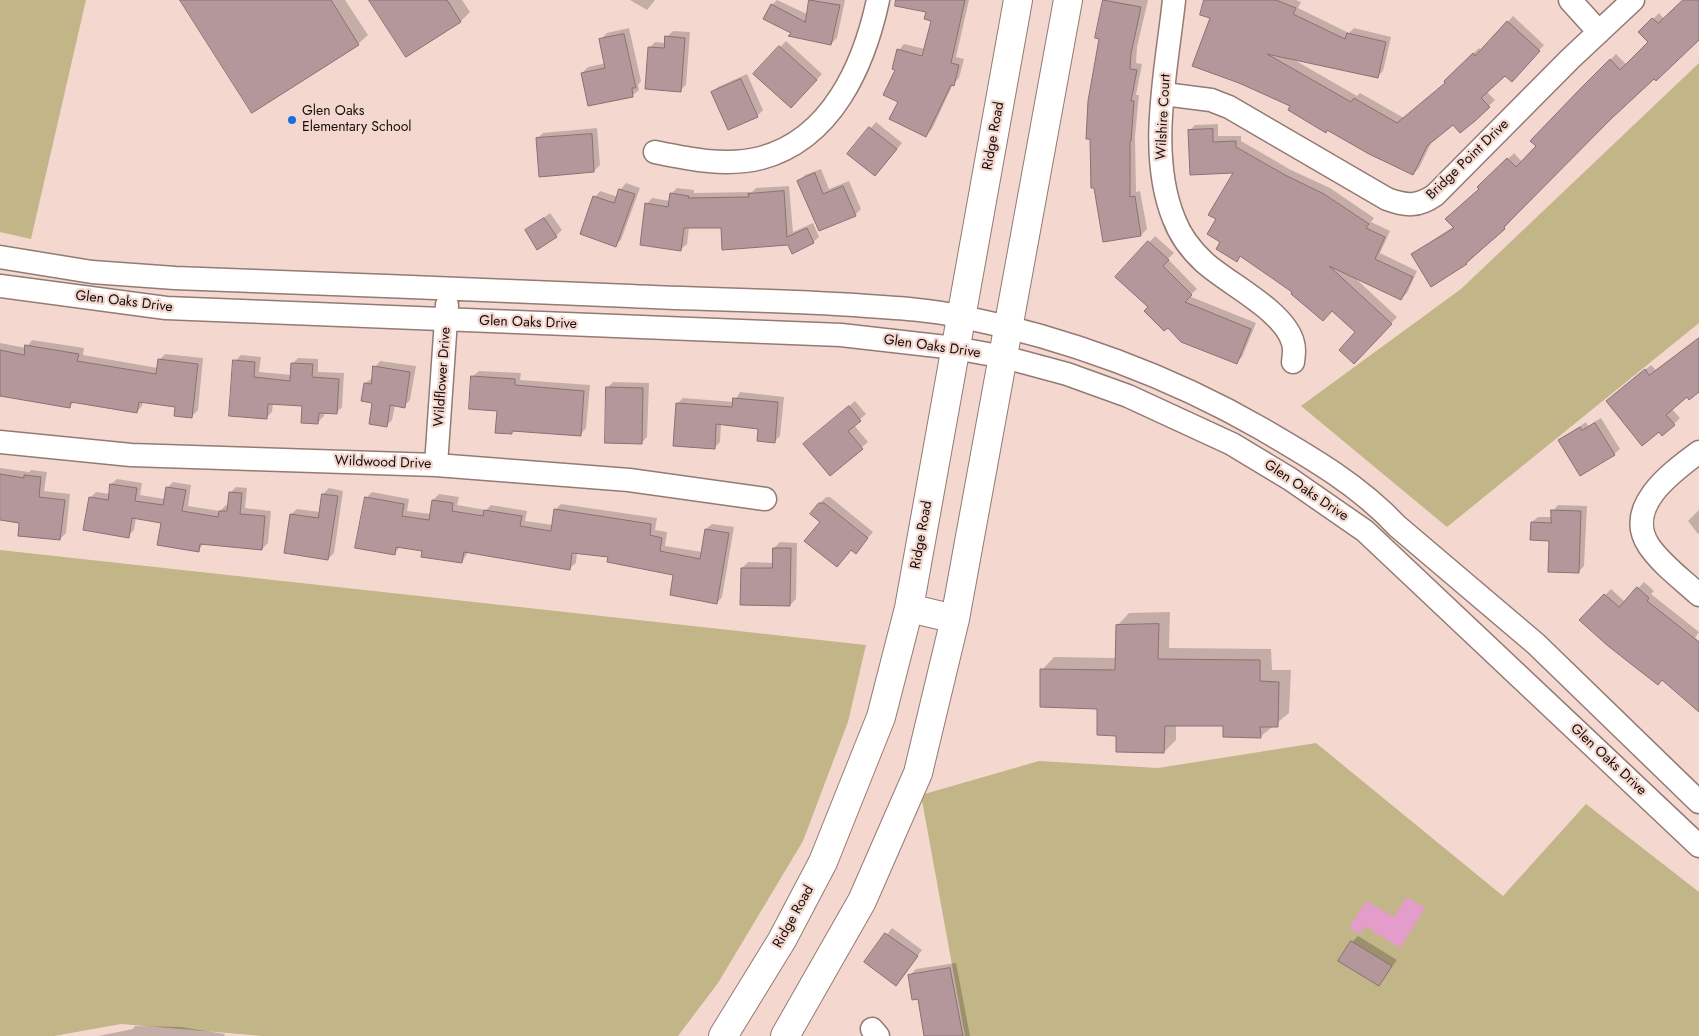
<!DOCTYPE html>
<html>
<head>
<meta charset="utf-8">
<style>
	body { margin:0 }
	canvas { display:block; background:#f4d8cf }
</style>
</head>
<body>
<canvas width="1699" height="1036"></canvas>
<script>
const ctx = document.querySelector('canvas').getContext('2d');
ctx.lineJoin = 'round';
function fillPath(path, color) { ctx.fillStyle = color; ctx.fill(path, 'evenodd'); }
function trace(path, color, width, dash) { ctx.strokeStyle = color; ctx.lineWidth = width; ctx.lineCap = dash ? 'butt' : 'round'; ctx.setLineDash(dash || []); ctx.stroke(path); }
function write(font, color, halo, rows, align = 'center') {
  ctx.font = font + ' Jost,sans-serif'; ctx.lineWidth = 4.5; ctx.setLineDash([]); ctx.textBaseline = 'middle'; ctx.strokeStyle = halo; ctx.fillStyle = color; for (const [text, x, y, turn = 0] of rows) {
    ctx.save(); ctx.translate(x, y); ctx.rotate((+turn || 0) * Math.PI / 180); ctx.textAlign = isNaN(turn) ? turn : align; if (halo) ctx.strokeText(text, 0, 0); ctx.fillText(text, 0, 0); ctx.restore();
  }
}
fillPath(new Path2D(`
	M0,0H86L31,239L0,232Z
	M1699,63V323L1447,527L1301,406L1461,289Z
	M0,550L866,645L848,722L803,841L718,983L678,1036H263L121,1024L54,1036H0Z
	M1316,743L1503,896L1586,804L1699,892V1036H965L921,795L1039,761L1158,768Z`), '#c2b588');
fillPath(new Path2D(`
	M1407,897L1425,908L1400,948L1365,926L1360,934L1349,928L1366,901L1394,917Z`), '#e49dca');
fillPath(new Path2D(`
	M181,0H345L368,35L358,44L252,111Z
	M370,0H462L470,12L461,21L406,56Z
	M630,0H655L647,10Z
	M777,0L807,14L810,0H845L837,38L831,44L793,33L772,5Z
	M916,0H969L956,57L964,59L959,78L953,84L932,129L926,135L900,101L897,69L899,50L904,44L925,49L933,20Z
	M1103,0H1148L1137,47L1136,63L1142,64L1136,95H1139L1135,136L1136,192L1140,191L1147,229L1141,235L1104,241L1101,38L1096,37Z
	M1205,0H1296L1301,2L1298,8L1349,33L1354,28L1391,37L1383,71L1377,77L1291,58L1357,96L1360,93L1404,118L1447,82L1445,81L1479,48L1482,51L1513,16L1544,45L1517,75L1505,74L1486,91L1495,100L1474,120L1453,123L1432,141L1419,168L1413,174L1292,106L1211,17Z
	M1684,0H1699V39L1611,118L1509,220L1510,222L1504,228L1466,264L1412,254L1454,226L1481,189L1479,187L1514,153L1522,162L1537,146L1532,141L1616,54L1627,65L1650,42L1640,32L1659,13L1664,19Z
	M629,28L641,81L638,85L639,90L633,95L582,73L588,67L606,63L601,39L607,33Z
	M673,31L690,32L686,85L680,90L649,48L655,42L666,43L667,37Z
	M786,41L822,74L797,101L755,74Z
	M747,74L763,110L757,116L712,92L718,87Z
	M876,122L902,143L881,169L849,154Z
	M1218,124V136H1241V141L1291,170L1330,188L1374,218L1371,222L1390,231L1380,253L1417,271L1407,293L1401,299L1353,276L1397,317L1354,363L1357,332L1332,310L1294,292L1241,255L1236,260L1222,242L1217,219L1236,172L1190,130L1195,125Z
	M597,128L600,165L594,171L537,139L543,133Z
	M821,169L829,189L849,181L861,209L855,215L799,181L805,175Z
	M626,183L640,188L621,240L615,245L595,197L600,191L618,197L621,189Z
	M789,186L793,232L813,223L819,237L813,242L789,244L722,226L689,227L687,244L681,249L647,204L652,198L670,201L671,194L677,188L694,190V193L752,192L756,188Z
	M550,213L562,230L556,236L526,231Z
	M1155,236L1174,253L1168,259L1197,289L1189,296L1256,323L1242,357L1236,362L1150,306L1117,277Z
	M1699,338V391L1688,396L1672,409L1680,418L1674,424L1613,396L1651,365L1656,370Z
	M32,340L84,348L83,355L158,368L159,360L165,354L203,358L198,410L192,416L176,406L143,402L142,406L137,412L75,401L69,407L0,395V343L26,348Z
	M241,355L261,357L259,372L292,375V364L298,358L318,359V372L344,373L342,407L337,412H324V416L318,422L303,405L273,403L272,412L266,418L235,361Z
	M380,361L416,366L410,400L404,406L395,405L392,420L386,426L365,383L373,378L375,367Z
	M479,371L521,373L520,380L590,385L586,428L581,434L515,429L512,433L498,409L473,376Z
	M613,382L649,383L647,437L641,443L607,388Z
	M740,392L784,397L780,436L774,442L759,428L721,424L720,442L714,448L677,404L683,398L734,402Z
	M855,401L866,414L854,425L868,442L830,474L811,439Z
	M1601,418L1620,449L1614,454L1560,440L1586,422L1588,426Z
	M0,468L29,472L31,470L47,472L44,491L70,494L66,533L60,539L21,522L0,518Z
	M117,479L142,483L140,495L165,499L167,488L173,482L191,485L188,506L220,511L226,505L229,506L230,493L236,487L247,488L245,508L271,511L268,543L262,549L204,543L198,551L162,522L136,518L134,530L128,536L90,498L96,492L110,494L111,484Z
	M329,488L343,491L334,553L328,559L291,514L297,509L320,512L323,494Z
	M372,492L409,499L407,511L431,514L433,500L439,494L459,497L457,505L486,510L491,505L527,511L525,521L553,525L555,510L561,504L657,518L655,530L667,532L665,546L702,552L706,529L712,524L734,527L722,597L717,603L675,574L609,556L577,552L576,563L570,568L468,552L462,562L424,550L400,547L394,554L366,498Z
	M826,497H830L873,532L856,552L852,549L837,566L822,522L820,503Z
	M1558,505L1587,506L1584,566L1578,572L1551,539L1532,522L1538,517H1552L1553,511Z
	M1699,510V533L1698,534L1688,521Z
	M780,542L797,543L796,599L790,605L742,568L748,562L774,563V548Z
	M1644,582L1654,591L1651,594L1699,632L1695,638L1699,641V710L1662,679L1581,620L1611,589L1625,602Z
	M1170,612L1169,648L1271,649L1272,670H1291L1289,713L1260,737L1224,725H1176V740L1164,752L1117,735L1098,708L1042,670L1054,657L1117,658V626L1129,613Z
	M892,928L922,950L902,978L866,962Z
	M1358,936L1397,960L1379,984L1352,942Z
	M956,963L970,1036H926L919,997L910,975L916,969Z
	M135,1026L181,1027L225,1034L224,1036H98L133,1029Z`), '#0003');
const building = new Path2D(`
	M180,0H331L359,45L252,113Z
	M369,0H447L461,22L406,57Z
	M809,0L840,5L831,45L788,36L791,33L763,19L771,4L805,22Z
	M896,0H965L951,63L959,65L954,86L951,85L926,137L889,119L898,102L883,95L895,70L892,69L897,49L922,56L931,21L924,19L926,12L895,6Z
	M1103,0L1141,7L1131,54L1130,69L1137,70L1131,101H1134L1131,141H1130V197L1135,196L1141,236L1103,242L1094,188H1091L1090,139H1086L1088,101L1099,39L1095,38Z
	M1204,0H1276L1296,8L1293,14L1345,39L1347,33L1386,42L1378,78L1267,54L1351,102L1354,98L1397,123L1445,83L1444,81L1473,53L1475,56L1507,21L1540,51L1512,82L1505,76L1481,98L1490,107L1475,121L1460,133L1453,125L1427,146L1413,175L1369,154L1327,130L1326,133L1288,110L1290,106L1239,83L1192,66L1210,18L1200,15Z
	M1683,0H1699V40L1656,81L1654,79L1611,119L1504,227L1505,229L1466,263L1467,264L1431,287L1411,254L1454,228L1445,219L1479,189L1477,187L1507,158L1516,167L1536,146L1530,141L1581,88L1610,59L1620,70L1648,42L1638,32L1652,18L1658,23Z
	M624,34L636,88H632L633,97L588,106L581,73L605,68L599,39Z
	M665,36L685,38L681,92L645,89L648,47L664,48Z
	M779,46L817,80L791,108L753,74Z
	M741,79L758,117L728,130L711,92Z
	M869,127L897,149L875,176L847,154Z
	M1213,129V142L1236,141V147L1285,175L1324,194L1369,224L1366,228L1385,237L1375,259L1413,277L1401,300L1329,266L1392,324L1354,364L1339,350L1355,332L1332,311L1323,321L1291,294L1292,292L1240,256L1237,262L1216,249L1220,242L1207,234L1216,219L1208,215L1233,173L1190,175L1188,130Z
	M592,134L594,172L539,177L536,138Z
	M815,173L823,194L843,186L856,216L819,231L797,181Z
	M619,189L635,194L616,247L580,234L593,196L614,203Z
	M784,191L787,237L807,228L814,243L792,254L788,245L722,250L721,228H684L681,251L640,245L645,203L668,207L670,193L689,196L688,198L749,197L748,194Z
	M544,218L557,237L537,250L525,230Z
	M1148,241L1169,260L1163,266L1192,295L1185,302L1251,329L1237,364L1181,342L1168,328L1164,331L1144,311L1148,307L1115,277Z
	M1699,338V392L1689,400L1687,397L1666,415L1675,425L1662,436L1659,432L1642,446L1606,401L1645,369L1649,375Z
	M25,345L79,354L77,361L156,374L158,359L198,364L192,418L174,416L175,407L139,402L137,413L71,402L70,408L0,396V350L24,355Z
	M233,360L255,362L254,377L290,381L291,363L313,364L312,377L339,379L337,414L319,413L318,424L301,423L302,406L268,404L267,419L229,416Z
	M373,366L410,372L405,408L390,405L387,427L369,424L372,403L361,401L364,383L371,384Z
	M471,376L515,379V385L584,391L581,436L512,431V434L495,433L497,411L469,409Z
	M606,387L643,388L642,444L605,443Z
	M733,398L778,402L775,443L757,441L758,429L716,424L715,449L673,446L676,403L732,407Z
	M849,406L861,421L848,431L863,449L830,476L803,444Z
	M1595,423L1615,455L1580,476L1558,440L1580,427L1582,430Z
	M0,474L24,478V475L41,477L39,497L65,500L60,540L18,536L19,523L0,520Z
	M110,484L137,488L135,501L163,505L166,487L186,490L182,511L218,517L219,511H227L229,492L242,493L240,514L265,516L262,550L200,544L199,552L157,545L161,523L132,518L129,538L83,530L89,497L108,500Z
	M322,494L338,496L328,560L284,553L290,514L318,518Z
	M365,497L404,504L402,516L429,520L432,500L453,503L452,511L483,516L484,510L522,516L520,526L551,531L554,509L651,524L650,535L662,538L660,551L700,559L705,529L729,533L717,604L670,595L673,575L607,562L608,557L572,553L570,570L464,552L462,563L421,557L422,551L396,547L395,555L355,548Z
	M819,503H824L868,538L856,554L851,550L837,567L804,541L820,522L810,514Z
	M1551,510L1581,511L1579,573L1548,572L1549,541L1530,540L1531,522L1551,523Z
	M773,548H791L790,606L740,605L741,568H772Z
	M1637,587L1649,598L1647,601L1699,642V712L1662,680L1658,685L1608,646L1579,620L1604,594L1619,607Z
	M1159,624L1158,659L1260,660V681L1279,682L1278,727H1260L1261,738L1223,737V726H1165L1164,753L1116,752V736L1097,735V709L1040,707V669L1115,670L1116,625Z
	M885,933L918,956L896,986L864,962Z
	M1351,941L1392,966L1379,986L1338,961Z
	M950,968L963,1036H924L918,999L912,1000L908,975Z`);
fillPath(building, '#b3979b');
trace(building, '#8a7074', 1);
const minor = new Path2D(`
	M1174,0C1167,68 1147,153 1174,219C1180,235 1191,250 1204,262C1228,284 1285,311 1293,343C1295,349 1294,355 1293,362
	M1570,0L1599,32
	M1164,94L1211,100L1229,107L1387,199C1406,206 1418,207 1435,195L1570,59L1633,0
	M655,152C689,159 726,167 761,158C832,139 864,65 878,0
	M0,257L92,272L175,278C327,284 478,289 630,296C709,300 788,300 867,306C899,308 931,310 963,317C1066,338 1170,376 1262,429C1310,457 1359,485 1397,526L1536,644L1699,802
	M0,286L166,308L841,335L955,348L1004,357L1067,374L1128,396L1232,444L1290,479L1365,531L1699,846
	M0,442L131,455L436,465L629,480L765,499
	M1699,452C1672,472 1623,507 1649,546C1662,565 1683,580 1699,595
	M436,465L447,305
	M872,1029L878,1036`);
const major = new Path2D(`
	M909,608L955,619
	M723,1036L782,940L823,862L881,717L909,608L1018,0
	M785,1036L862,901L918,773L955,619L1068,0`);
trace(minor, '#937a73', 25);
trace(major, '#937a73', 30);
trace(minor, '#fff', 22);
trace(major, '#fff', 28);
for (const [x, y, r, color] of [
	[292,120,5,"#1a70da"]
]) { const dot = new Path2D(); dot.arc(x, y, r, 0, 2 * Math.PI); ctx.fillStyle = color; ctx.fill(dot); trace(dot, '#f4d8cf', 2); }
write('14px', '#160d0a', '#f4d8cf', [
	["Glen Oaks",302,112],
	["Elementary School",302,128]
], 'left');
write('14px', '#160d0a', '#f4d8cf', [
	["Wilshire Court",1164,117,-87],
	["Ridge Road",994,136,-80],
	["Bridge Point Drive",1468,160,-44],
	["Glen Oaks Drive",124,302,7],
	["Glen Oaks Drive",528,323,2],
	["Glen Oaks Drive",932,347,8],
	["Wildflower Drive",443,377,-86],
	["Wildwood Drive",383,463,2],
	["Glen Oaks Drive",1306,491,34],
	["Ridge Road",922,535,-80],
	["Glen Oaks Drive",1608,760,43],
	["Ridge Road",794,917,-61]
]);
</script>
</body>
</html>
